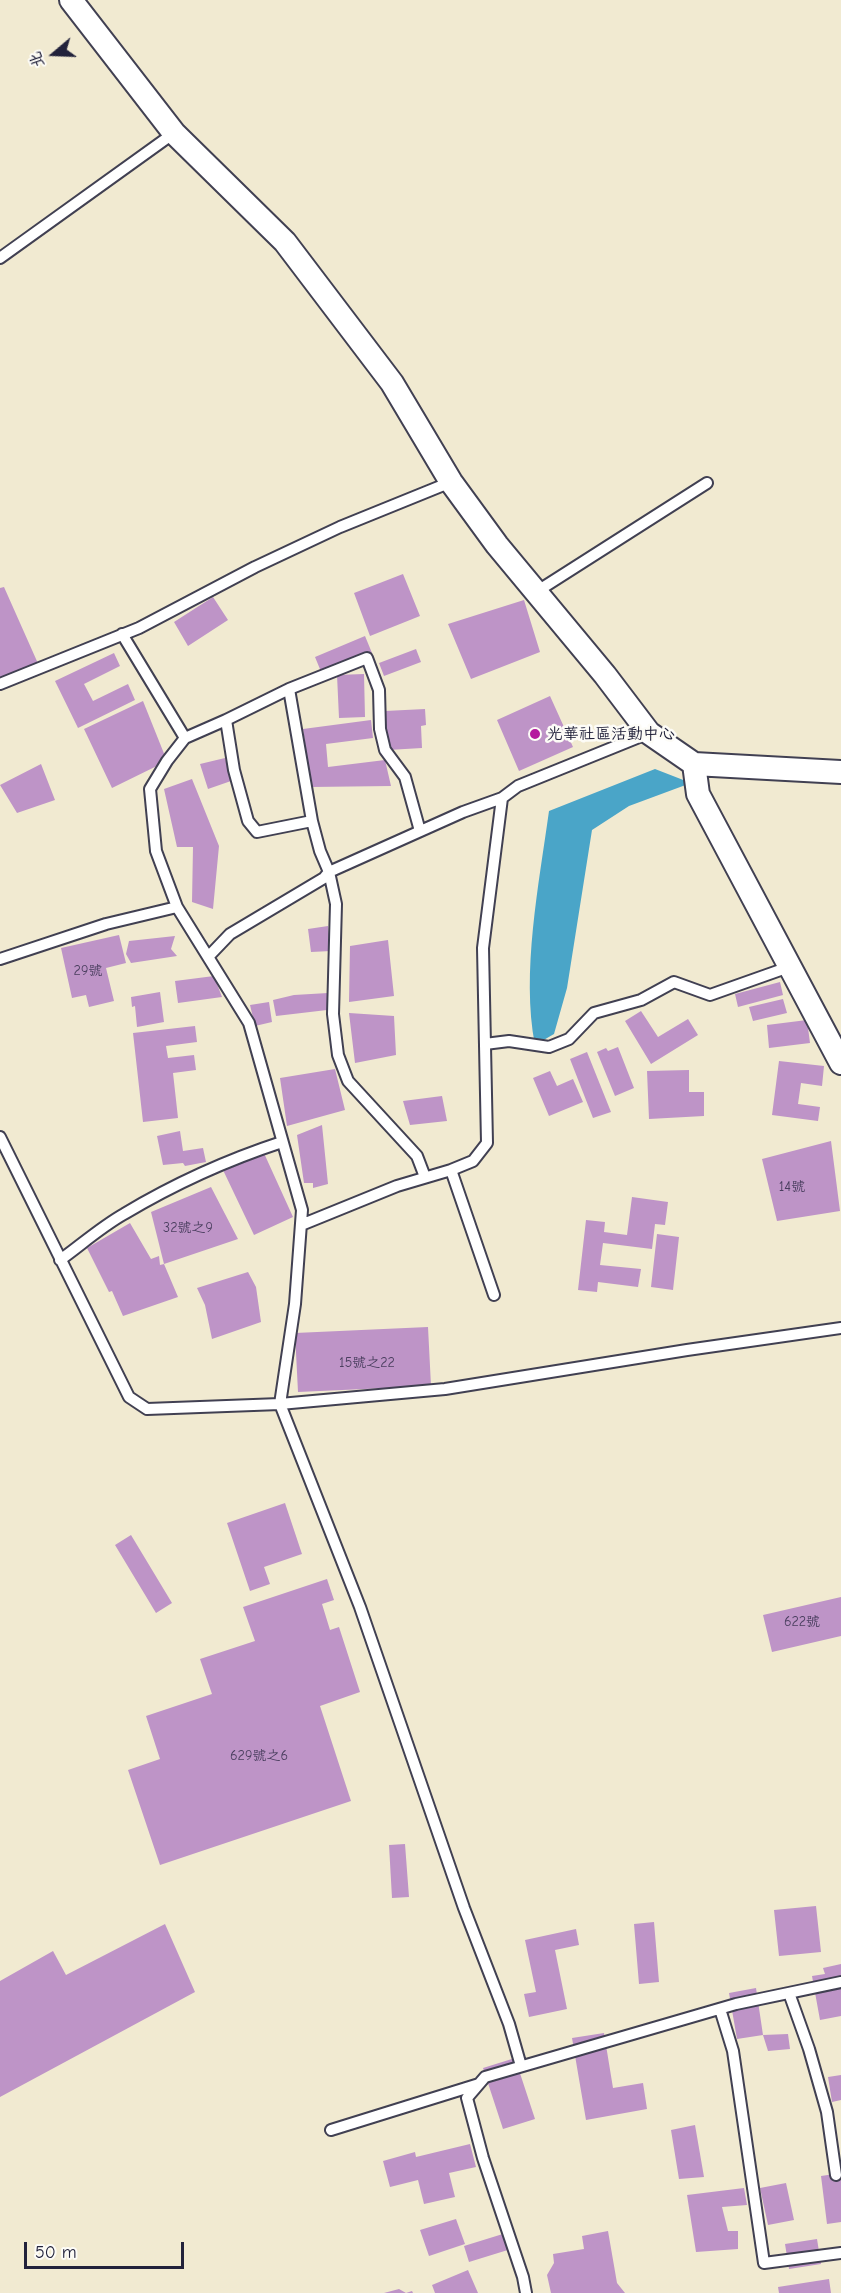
<!DOCTYPE html>
<html>
<head>
<meta charset="utf-8">
<style>
	body { margin:0 }
	#map { position:relative; width:841px; height:2293px; overflow:hidden; background:#f1ead1; font-family:"Comic Neue","LXGW WenKai TC",sans-serif }
	canvas { display:block }
	.north { position:absolute; left:24px; top:24px; width:60px; height:60px; -webkit-text-stroke:4px #fdfcf7; paint-order:stroke; rotate:251deg; font-size:16px; font-weight:700; line-height:24px; text-align:center; color:#22223b }
	.north::after { content:''; display:block; margin:auto; width:21px; height:27px; background:#22223b; clip-path:polygon(50% 0,100% 100%,50% 72%,0 100%) }
	.scale { position:absolute; left:24px; top:2242px; width:160px; height:27px; box-sizing:border-box; border:3px solid #22223b; border-top:0; padding-left:8px; font-size:18px; line-height:21px; white-space:nowrap; color:#22223b; -webkit-text-stroke:4px #fdfcf7; paint-order:stroke }
</style>
</head>
<body>
<div id="map">
<canvas width="841" height="2293"></canvas>
<div class="north">北</div>
<div class="scale">50 m</div>
</div>
<script>
const ctx = document.querySelector('canvas').getContext('2d');
ctx.lineJoin = 'round';
function fillPath(path, color) { ctx.fillStyle = color; ctx.fill(path, 'evenodd'); }
function trace(path, color, width, dash) { ctx.strokeStyle = color; ctx.lineWidth = width; ctx.lineCap = dash ? 'butt' : 'round'; ctx.setLineDash(dash || []); ctx.stroke(path); }
function write(font, color, halo, rows, align = 'center') {
  ctx.font = font + ' "Comic Neue","LXGW WenKai TC",sans-serif'; ctx.lineWidth = 5; ctx.setLineDash([]); ctx.textBaseline = 'middle'; ctx.strokeStyle = halo; ctx.fillStyle = color; for (const [text, x, y, turn = 0] of rows) {
    ctx.save(); ctx.translate(x, y); ctx.rotate((+turn || 0) * Math.PI / 180); ctx.textAlign = isNaN(turn) ? turn : align; if (halo) ctx.strokeText(text, 0, 0); ctx.fillText(text, 0, 0); ctx.restore();
  }
}
fillPath(new Path2D(`
	M655,769L691,783L629,806L592,830L567,988L554,1034L535,1045C521,973 539,884 549,811Z`), '#4aa5c8');
fillPath(new Path2D(`
	M403,574L420,616L370,636L354,593Z
	M4,587L40,668L0,682V588Z
	M213,597L228,620L188,646L174,622Z
	M524,600L540,652L471,679L448,624Z
	M365,636L372,653L322,674L315,657Z
	M416,649L421,662L384,676L379,663Z
	M114,653L120,666L84,684L93,701L128,684L135,700L78,728L55,681Z
	M364,674L365,717L339,718L337,675Z
	M550,696L573,747L519,771L497,720Z
	M143,701L167,761L112,788L84,729Z
	M425,709L426,725L421,726L422,748L388,750L385,711Z
	M371,720L373,738L326,744L328,767L385,760L391,786L311,787L303,729Z
	M225,758L231,781L208,789L200,764Z
	M41,764L55,800L17,813L0,785Z
	M192,779L219,846L213,909L192,902L193,847H177L164,789Z
	M328,926L331,951L311,952L308,929Z
	M119,935L126,963L106,968L114,1001L89,1007L86,995L72,998L61,948Z
	M175,936L171,949L177,956L131,963L126,954L129,941Z
	M388,940L394,996L349,1002L350,946Z
	M214,976L222,997L178,1003L175,981Z
	M780,982L783,995L738,1007L735,994Z
	M160,992L164,1022L137,1027L135,1006L132,1007L131,997Z
	M328,993L327,1010L276,1016L273,1000L294,995Z
	M783,999L787,1013L753,1021L749,1007Z
	M269,1002L272,1022L255,1026L250,1005Z
	M641,1011L658,1037L688,1019L698,1035L651,1064L625,1021Z
	M349,1013L394,1016L396,1055L355,1063Z
	M807,1020L810,1043L769,1048L767,1025Z
	M195,1026L197,1042L166,1046L168,1058L194,1055L196,1070L173,1073L178,1118L143,1122L133,1033Z
	M618,1047L634,1088L615,1096L597,1052L606,1048L608,1051Z
	M587,1052L611,1112L593,1118L570,1059Z
	M779,1061L824,1066L822,1086L801,1083L798,1104L820,1107L818,1121L772,1115Z
	M335,1069L345,1110L287,1126L280,1078Z
	M689,1070V1092H704V1116L649,1119L647,1071Z
	M550,1071L557,1086L573,1079L583,1102L549,1116L533,1078Z
	M442,1096L447,1121L410,1125L403,1101Z
	M322,1125L328,1184L313,1188V1183H304L297,1135Z
	M180,1131L183,1151L203,1148L206,1162L185,1166L183,1163L163,1165L157,1136Z
	M831,1141L840,1211L777,1221L762,1159Z
	M263,1151L293,1217L254,1235L223,1170Z
	M211,1187L238,1239L164,1264L151,1212Z
	M632,1197L668,1202L665,1225L655,1224L652,1249L603,1243L600,1265L641,1269L638,1287L598,1282L597,1292L578,1290L586,1220L605,1222L604,1232L627,1235Z
	M130,1223L151,1259L159,1256L160,1265L164,1264L178,1297L123,1316L112,1291L109,1292L87,1248Z
	M657,1234L679,1237L673,1290L651,1287Z
	M248,1272L256,1287L261,1322L212,1339L205,1305L197,1288Z
	M428,1327L431,1386L298,1392L295,1333Z
	M285,1503L302,1554L264,1567L270,1584L250,1591L227,1523Z
	M131,1535L172,1603L156,1613L115,1545Z
	M327,1579L334,1600L322,1604L330,1630L339,1627L360,1692L320,1706L351,1801L160,1865L128,1770L160,1759L146,1716L212,1694L200,1659L255,1641L243,1607Z
	M841,1597V1636L772,1652L763,1615Z
	M405,1844L409,1897L392,1898L389,1845Z
	M816,1906L821,1952L779,1956L774,1910Z
	M654,1922L659,1982L639,1984L634,1924Z
	M165,1924L195,1992L0,2097V1981L53,1951L66,1975Z
	M576,1929L579,1945L555,1950L567,2009L529,2017L524,1994L536,1992L525,1940Z
	M841,1964V2016L820,2020L812,1976L825,1974L823,1968Z
	M756,1988L763,2035L737,2039L729,1993Z
	M604,2033L613,2088L643,2083L647,2109L586,2120L572,2038Z
	M788,2034L790,2049L768,2051L763,2035Z
	M515,2058L535,2119L503,2129L483,2068Z
	M841,2075V2100L832,2102L828,2077Z
	M695,2125L704,2177L679,2179L671,2130Z
	M470,2144L476,2167L449,2173L455,2197L424,2204L418,2180L390,2187L383,2161L415,2152L416,2157Z
	M841,2173V2222L827,2224L821,2176Z
	M786,2183L794,2220L768,2225L760,2188Z
	M744,2188L747,2205L722,2207L728,2231H738V2249L696,2252L687,2195Z
	M456,2219L465,2244L429,2256L420,2230Z
	M608,2231L617,2283L625,2293H551L547,2275L554,2263L553,2254L584,2249L582,2236Z
	M506,2233L511,2249L469,2262L464,2246Z
	M817,2239L821,2264L789,2269L785,2244Z
	M468,2270L478,2293H435L432,2285Z
	M829,2279L831,2293H779L778,2287Z
	M399,2289L406,2293L412,2291L413,2293H384Z`), '#be94c7');
const lane = new Path2D(`
	M0,258L174,133
	M536,592L707,483
	M122,634L185,738L167,761L150,789L156,851L177,907L249,1023L302,1210L295,1304L280,1404L360,1607L464,1908L509,2024L521,2066
	M0,684L139,628L255,567L340,527L451,482
	M289,689L312,821L320,851L329,872L336,904L333,1014L338,1055L348,1081L417,1156L425,1177
	M226,720L289,689L367,658L379,690L380,729L385,750L405,777L420,831
	M185,738L226,720L234,770L248,821L257,832L312,821
	M208,957L230,934L324,878L329,872L463,812L502,798
	M0,959L106,924L177,907
	M485,1044L509,1041L549,1047L569,1039L594,1013L641,1000L674,982L710,995L789,967
	M0,1137L129,1397L147,1409L280,1404L445,1389L687,1350L841,1328
	M451,1170L494,1295
	M301,1225L397,1186L451,1170L473,1161L487,1143L483,948L502,798L518,786L649,733
	M60,1260C81,1245 101,1227 124,1214C174,1184 227,1160 282,1142
	M789,1993L809,2049L827,2112L836,2175
	M720,2009L733,2051L764,2263L841,2253
	M331,2130L479,2084
	M526,2293L523,2277L483,2158L467,2098L485,2077L736,2004L841,1982`);
const street = new Path2D(`
	M71,0L174,133L285,242L392,383L451,482L497,545L605,675L649,733L694,764L698,794L841,1063
	M694,764L841,772`);
trace(lane, '#414052', 14);
trace(street, '#414052', 26);
trace(lane, '#fff', 10);
trace(street, '#fff', 22);
for (const [x, y, r, color] of [
	[535,734,6,"#b5179e"]
]) { const dot = new Path2D(); dot.arc(x, y, r, 0, 2 * Math.PI); ctx.fillStyle = color; ctx.fill(dot); trace(dot, '#fdfcf7', 2); }
write('14px', '#493e5e', null, [
	["29號",88,971],
	["14號",792,1187],
	["32號之9",188,1228],
	["15號之22",367,1363],
	["622號",802,1622],
	["629號之6",259,1756]
]);
write('16px', '#22223b', '#fdfcf7', [
	["光華社區活動中心",547,734]
], 'left');
</script>
</body>
</html>
